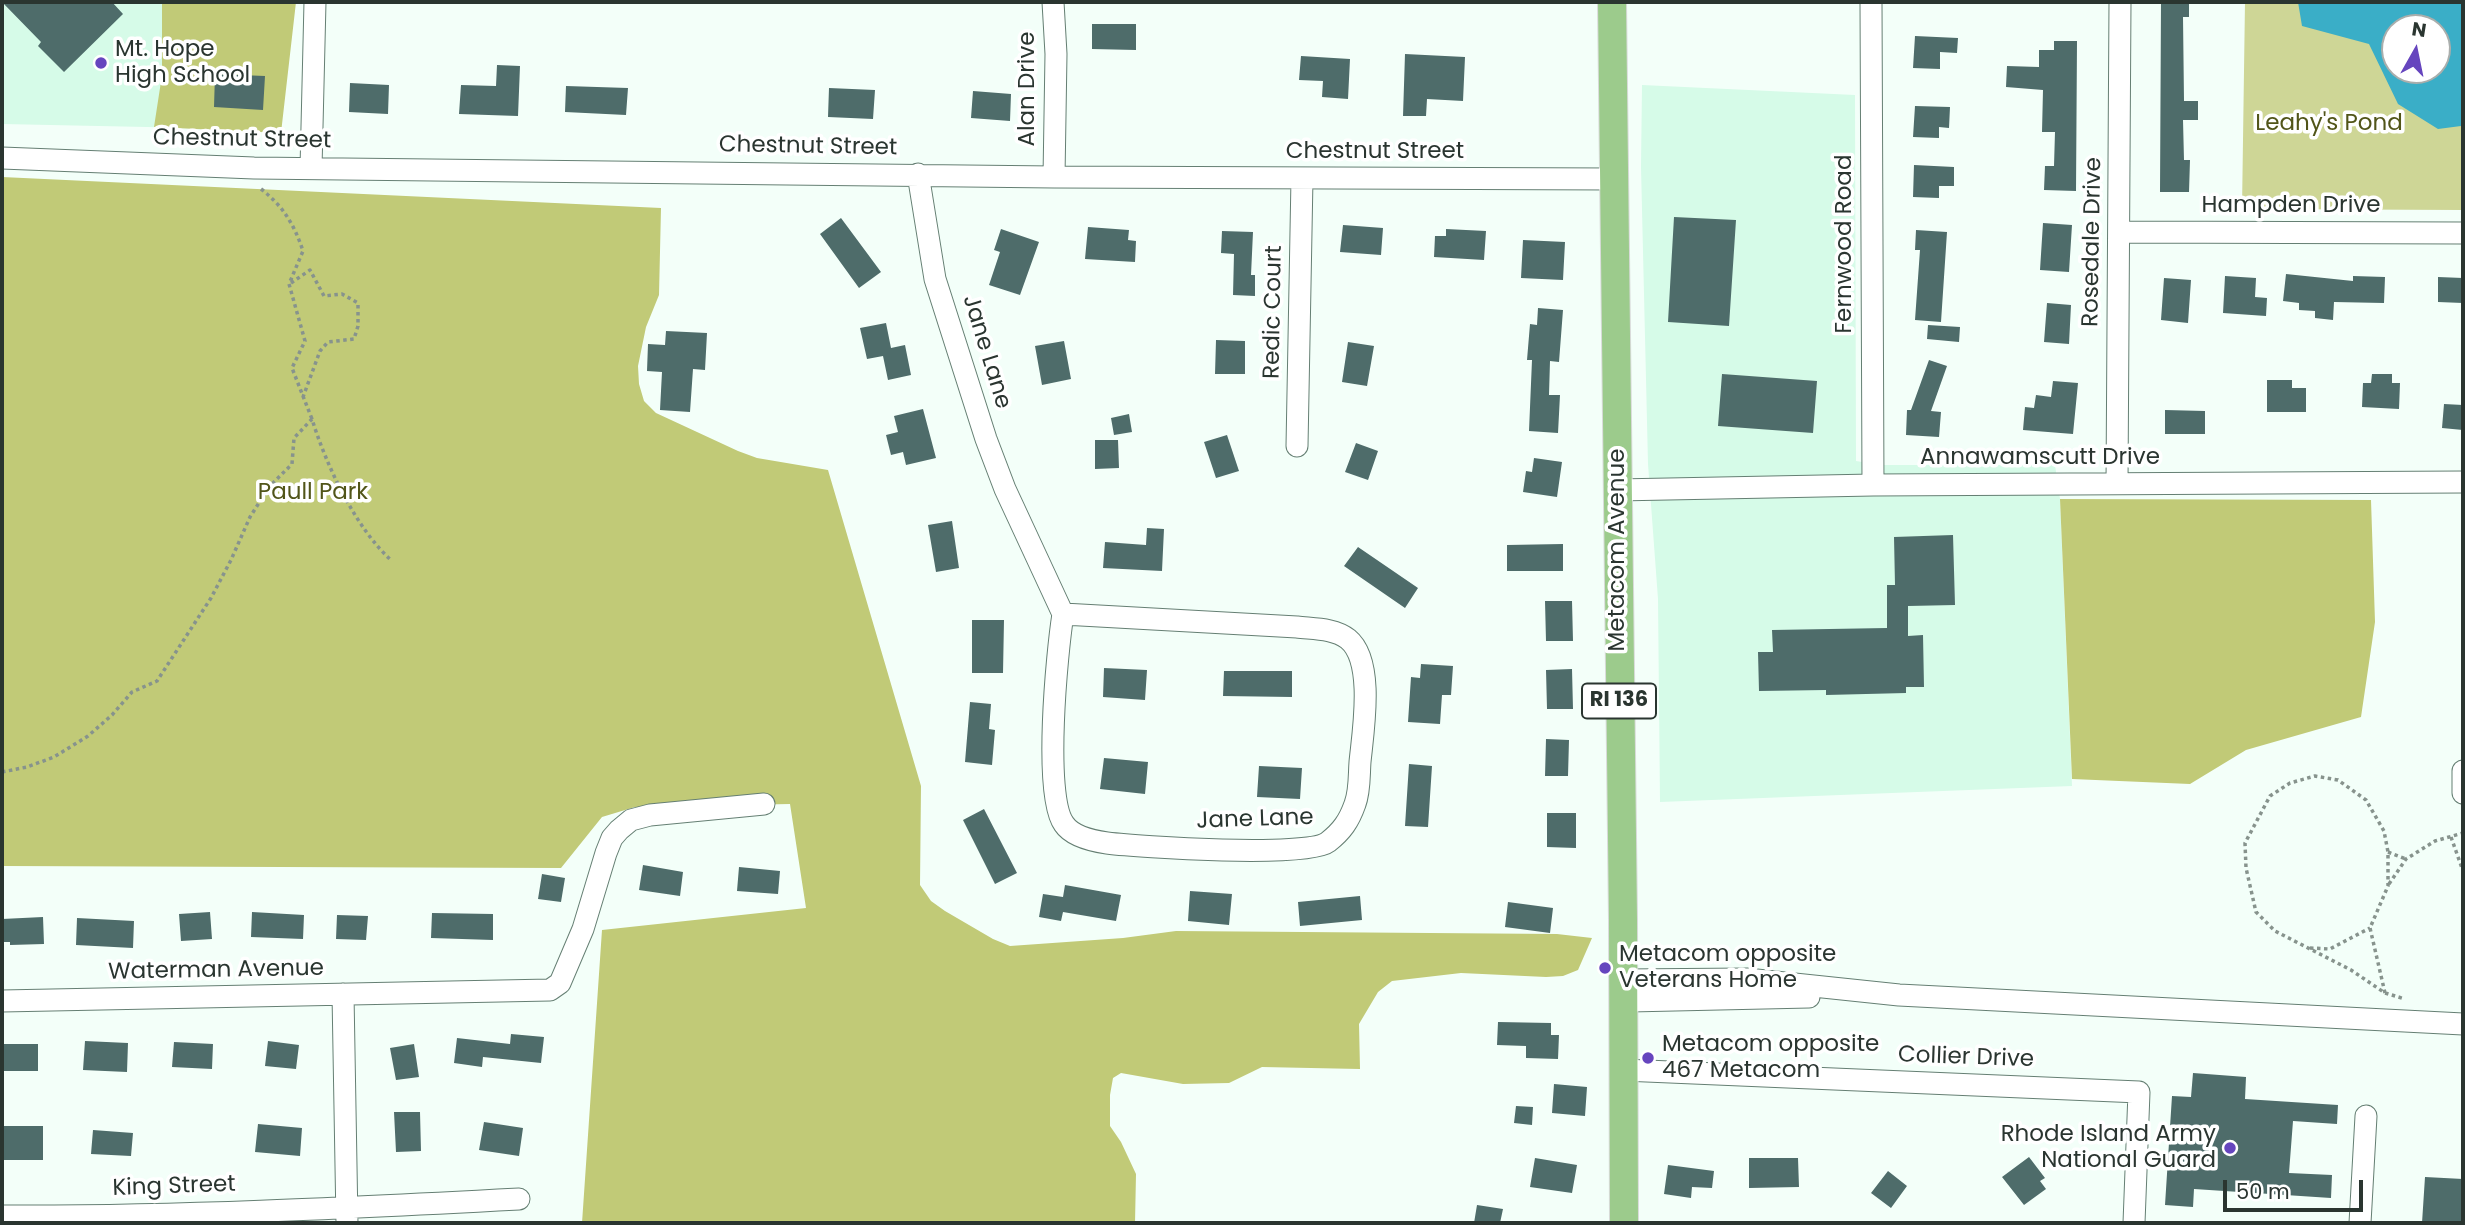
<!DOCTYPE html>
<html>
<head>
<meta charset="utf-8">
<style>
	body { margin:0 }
	#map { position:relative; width:2465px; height:1225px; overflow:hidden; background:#f3fff9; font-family:Poppins,sans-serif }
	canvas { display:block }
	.frame { position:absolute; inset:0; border:4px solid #2a3530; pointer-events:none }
	.north { position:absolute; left:2381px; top:14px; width:70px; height:70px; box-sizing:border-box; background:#fff; border:2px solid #aaaeac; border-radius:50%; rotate:9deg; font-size:19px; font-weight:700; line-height:28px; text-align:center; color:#2a3530 }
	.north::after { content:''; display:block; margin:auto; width:24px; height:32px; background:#6645be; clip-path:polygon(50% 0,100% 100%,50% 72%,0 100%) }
	.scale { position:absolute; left:2223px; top:1180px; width:140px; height:32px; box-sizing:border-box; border:4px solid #2a3530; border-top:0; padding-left:9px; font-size:21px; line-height:24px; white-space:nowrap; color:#2a3530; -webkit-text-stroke:5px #fff; paint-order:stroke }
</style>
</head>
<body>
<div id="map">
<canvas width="2465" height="1225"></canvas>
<div class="frame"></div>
<div class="north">N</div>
<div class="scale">50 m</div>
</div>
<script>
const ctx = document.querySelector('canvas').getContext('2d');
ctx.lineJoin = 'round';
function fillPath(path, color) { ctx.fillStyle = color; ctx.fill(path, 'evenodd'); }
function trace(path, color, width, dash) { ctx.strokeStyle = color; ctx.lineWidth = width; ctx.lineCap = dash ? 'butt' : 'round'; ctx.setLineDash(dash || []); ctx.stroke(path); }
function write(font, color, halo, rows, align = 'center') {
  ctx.font = font + ' Poppins,sans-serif'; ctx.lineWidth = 7; ctx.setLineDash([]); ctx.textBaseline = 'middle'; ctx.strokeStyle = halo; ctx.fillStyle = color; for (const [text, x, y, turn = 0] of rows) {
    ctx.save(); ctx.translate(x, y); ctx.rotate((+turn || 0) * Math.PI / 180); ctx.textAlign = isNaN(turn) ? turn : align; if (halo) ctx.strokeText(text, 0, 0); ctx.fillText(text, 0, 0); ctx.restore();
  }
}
fillPath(new Path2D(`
	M2,2H206L195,128L2,124Z
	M1642,85L1855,95L1856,461L1881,465H2055L2060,499L2072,786L1660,802L1658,599L1648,464L1641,167Z`), '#d6fbe8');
fillPath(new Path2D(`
	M2245,2H2463V210L2242,209ZM2395,28H2437V70H2395Z`), '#ced696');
fillPath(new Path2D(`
	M162,2H296L281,133L154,127L162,75Z
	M2,177L661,208L659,295L646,327L638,366L639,384L644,401L656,413L738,451L757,458L828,470L921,786L920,885L931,901L945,911L993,939L1010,946L1123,938L1176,931L1557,934L1592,938L1578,970L1563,976L1546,977L1461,973L1392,981L1378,992L1359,1024L1360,1069L1262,1067L1229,1083L1183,1084L1121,1073L1113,1078L1110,1095V1126L1121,1142L1136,1174L1135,1223H582L602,930L806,908L790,804L635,807L602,817L561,868L2,866Z
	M2060,499L2371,500L2375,622L2361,717L2246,750L2190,784L2072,779Z`), '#c1ca77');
fillPath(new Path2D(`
	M2298,2H2463V101L2461,126L2438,129L2398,104L2369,44L2302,26ZM2395,28H2437V70H2395Z`), '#3aaec7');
fillPath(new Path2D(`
	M2,2H112L123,14L64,72L38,46L41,42Z
	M2161,2H2189V17H2183L2184,101H2198V120H2183L2184,160H2190L2189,192H2160Z
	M1092,24H1136V50L1092,49Z
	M1915,36L1958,38L1957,53L1940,52V69L1913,68Z
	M2054,41H2077L2076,191L2044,190L2045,166H2054L2055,132H2042L2043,90L2006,87L2007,66L2039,67V50H2054Z
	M1405,54L1465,57L1463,101L1427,99L1426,116H1403Z
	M1301,56L1350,59L1348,99L1322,97L1323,81L1299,80Z
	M497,65L520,66L518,116L459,114L461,85L496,86Z
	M215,74L265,76L263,110L214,107Z
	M350,83L389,85L388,114L349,112Z
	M566,86L628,88L626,115L565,112Z
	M829,88L875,90L873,119L828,117Z
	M973,91L1011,94L1010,121L971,118Z
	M1915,106L1950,107L1949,128L1939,127V138L1913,137Z
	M1914,165L1954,167V186H1939V198L1913,197Z
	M1674,217L1736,220L1729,326L1668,322Z
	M841,218L881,272L859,288L820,234Z
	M2043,223L2072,225L2069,272L2040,270Z
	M1343,225L1383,228L1381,255L1340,252Z
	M1088,227L1129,230L1128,240L1136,241L1135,262L1085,259Z
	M1001,229L1039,242L1020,295L989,285L1000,252L994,250Z
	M1446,229L1486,231L1484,260L1434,257L1435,236H1446Z
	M1916,230L1947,232L1941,322L1915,320L1920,250H1915Z
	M1222,231L1253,232L1251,275H1255V296L1233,295L1234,254L1221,253Z
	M1523,240L1565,242L1563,280L1521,278Z
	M2286,274L2353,281V276L2385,277L2384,303L2334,302L2333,320L2315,318V311L2299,310V303L2283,301Z
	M2225,276L2256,278L2255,297L2267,298L2266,316L2223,313Z
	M2438,277L2463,278V303L2438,302Z
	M2164,278L2191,280L2188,323L2161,320Z
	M2047,303L2071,305L2069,344L2044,342Z
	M1538,308L1563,310L1559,362L1550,361L1549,395H1560L1558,433L1529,431L1532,360H1527L1530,324L1537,325Z
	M886,323L891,348L905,345L911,375L888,380L883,356L867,359L860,328Z
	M1928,325L1960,327L1959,342L1927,339Z
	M666,331L707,333L705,370L693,369L690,412L660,410L662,372L647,371L648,344L665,345Z
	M1216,340L1245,341V374H1215Z
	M1064,341L1071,379L1042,385L1035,346Z
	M1348,342L1374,346L1367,386L1342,382Z
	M1929,360L1947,366L1931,411L1941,412L1939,437L1906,435L1907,410H1911Z
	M1722,374L1817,381L1813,433L1718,426Z
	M2372,374H2392V383H2400L2399,409L2362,407L2363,383H2371Z
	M2267,380H2292V388H2306V412H2267Z
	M2053,381L2078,383L2073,434L2023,430L2025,407L2034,408L2036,395L2051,397Z
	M2444,404L2463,405V430L2442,428Z
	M923,409L936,458L906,465L903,452L891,455L886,435L898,432L894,416Z
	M2165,410L2205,411V434H2165Z
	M1129,414L1132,432L1114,435L1111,418Z
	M1227,435L1239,471L1216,478L1204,442Z
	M1095,440H1118L1119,468L1095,469Z
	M1356,443L1378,451L1368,480L1345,472Z
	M1534,458L1562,462L1557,497L1523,492L1526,471L1532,472Z
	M952,521L959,568L936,572L928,525Z
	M1147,528L1164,529L1162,571L1103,568L1105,542L1146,545Z
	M1953,535L1955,605L1908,606V636L1923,635L1924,687H1906V693L1826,695V690L1759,691L1758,652H1773L1772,630L1887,628V585H1895L1894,537Z
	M1563,544V571H1507V545Z
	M1358,547L1418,588L1405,608L1344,566Z
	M1545,601H1572L1573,641H1546Z
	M972,620H1004L1003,673H972Z
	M1421,664L1453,666L1451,695H1442L1440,724L1408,722L1411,677L1420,678Z
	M1104,668L1147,670L1145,700L1103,697Z
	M1572,669L1573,709H1547L1546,670Z
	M1224,671H1292V697L1223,696Z
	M970,702L991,704L989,729L995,730L992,765L965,762Z
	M1546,739L1569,740L1568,776H1545Z
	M1104,758L1148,762L1145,794L1100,789Z
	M1409,764L1432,766L1428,827L1405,826Z
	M1259,766L1302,768L1300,799L1257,797Z
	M984,809L1017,873L995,884L963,820Z
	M1547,813H1576V848L1547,847Z
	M643,865L683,872L680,896L639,890Z
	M739,867L780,871L778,894L737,891Z
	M542,874L565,878L561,902L538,899Z
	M1065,885L1121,895L1116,921L1063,912L1061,921L1039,917L1043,894L1063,897Z
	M1190,891L1232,894L1229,925L1188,921Z
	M1360,896L1362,920L1300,926L1298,902Z
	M1508,902L1553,908L1550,933L1505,927Z
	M210,912L212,939L181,941L179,914Z
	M252,912L304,915L303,939L251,937Z
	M432,913L493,914V940L431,938Z
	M337,915L368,916L366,940L336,939Z
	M43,917L44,944L10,945V942H2V919Z
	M77,918L134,921L133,948L76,945Z
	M1498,1022L1551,1023V1035H1559L1558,1059L1526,1058V1046L1497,1045Z
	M511,1034L544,1037L541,1063L483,1057L482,1067L454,1063L457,1038L510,1044Z
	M85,1041L128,1043L127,1072L83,1070Z
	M268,1041L299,1045L296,1069L265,1066Z
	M174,1042L213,1044L212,1069L172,1067Z
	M2,1044H38V1071H2Z
	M414,1044L419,1077L396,1080L390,1048Z
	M2193,1073L2246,1077L2245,1099L2338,1105L2337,1124L2293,1121L2289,1173L2332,1175L2331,1198L2194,1189L2193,1207L2165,1205L2172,1096L2191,1097Z
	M1554,1084L1587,1087L1585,1116L1552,1113Z
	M1516,1106L1533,1107L1532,1125L1514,1123Z
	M394,1112H420L421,1151L396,1152Z
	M484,1122L523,1128L519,1156L479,1150Z
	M258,1124L302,1128L300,1156L255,1152Z
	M2,1126H43V1160H2Z
	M93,1130L133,1133L131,1156L91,1154Z
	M2029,1157L2045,1178L2040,1181L2046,1189L2024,1205L2002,1177Z
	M1535,1158L1577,1165L1572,1193L1530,1187Z
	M1749,1158H1798L1799,1187L1749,1188Z
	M1668,1165L1714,1171L1712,1188L1692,1187L1691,1198L1664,1194Z
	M1888,1171L1907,1186L1891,1208L1871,1193Z
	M2425,1177L2463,1179V1223H2422Z
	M1477,1205L1503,1209L1500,1223H1474Z`), '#4e6c6a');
const minor = new Path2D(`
	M1053,2L1056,54L1054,177
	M1871,2L1873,485
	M2,158L254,168L1054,177L1614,179
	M311,168L315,2
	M918,174L935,279L986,439L1005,489L1063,614L1297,627C1313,629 1334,628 1348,639C1375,661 1363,731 1360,762C1359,775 1360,791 1355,804C1349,821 1342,831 1328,842C1308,858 1139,847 1107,843C1093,841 1072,836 1064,824C1043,796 1057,652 1063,614
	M2119,232L2463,233
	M1297,446L1302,178
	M2117,483L2120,2
	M1617,490L1873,485L2463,482
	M2463,771V793
	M1622,980L1747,979L1899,995L2463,1024
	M343,994L347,1223
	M2,1001L550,990L560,983L583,929L606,853L612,838L619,830L631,820L650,815L764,804
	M1622,1005L1630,1001L1809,997
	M1623,1070L2139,1092L2134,1223
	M2,1216C174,1217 347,1208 519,1199
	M2360,1223L2366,1116`);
const major = new Path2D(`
	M1612,2L1623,920L1624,1223`);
trace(minor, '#657f73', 23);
trace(major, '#d9dbda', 30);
trace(new Path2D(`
	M261,189C283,206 294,224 303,251L289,284L305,341L292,368L312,419
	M291,283L310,270L324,296L342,294L358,303V326L354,339L328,342L320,351L303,397
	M2,772L27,767L54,757L88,736L112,715L132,692L157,681L211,598L231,560L250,517L269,487L292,464L294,438L312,419C326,465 356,529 392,561
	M2451,837L2463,871
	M2388,852L2406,859
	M2389,884L2406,859L2435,841L2463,833
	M2310,948L2330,949L2370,928
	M2385,993L2370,928L2388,886V852L2384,831L2366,800L2338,780L2315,776L2290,783L2270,796L2245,843L2246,868L2256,912L2275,931L2351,970L2385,993L2405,999`), '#87938d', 3.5, [3.5, 3.5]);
trace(minor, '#fff', 21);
trace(major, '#9ccb8c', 28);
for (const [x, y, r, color] of [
	[101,63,7,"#6645be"],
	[1605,968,7,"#6645be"],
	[1648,1058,7,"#6645be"],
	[2230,1148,7,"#6645be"]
]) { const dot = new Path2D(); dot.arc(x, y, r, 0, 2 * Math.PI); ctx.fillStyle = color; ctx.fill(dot); trace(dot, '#fff', 2.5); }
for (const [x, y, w] of [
	[1619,701,74]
]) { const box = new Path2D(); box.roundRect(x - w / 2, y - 17.5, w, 35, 5); ctx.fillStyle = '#fff'; ctx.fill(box); trace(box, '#2a3530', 2); }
write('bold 21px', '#2a3530', null, [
	["RI 136",1619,701]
]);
write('23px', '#2a3530', '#fff', [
	["Mt. Hope",115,50],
	["High School",115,76],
	["Metacom opposite",1619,955],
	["Veterans Home",1619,981],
	["Metacom opposite",1662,1045],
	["467 Metacom",1662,1071],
	["Rhode Island Army",2216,1135,"right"],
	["National Guard",2216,1161,"right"]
], 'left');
write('23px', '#2a3530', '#fff', [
	["Alan Drive",1028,89,-90],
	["Chestnut Street",242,140,1],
	["Chestnut Street",808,147,1],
	["Chestnut Street",1375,152],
	["Hampden Drive",2291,206],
	["Rosedale Drive",2093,242,-89],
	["Fernwood Road",1845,244,-90],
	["Redic Court",1274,312,-89],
	["Jane Lane",986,352,73],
	["Annawamscutt Drive",2040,458],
	["Metacom Avenue",1618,550,-90],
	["Jane Lane",1255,820,-2],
	["Waterman Avenue",216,971,-1],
	["Collier Drive",1966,1058,2],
	["King Street",174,1187,-2]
]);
write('23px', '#515519', '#fff', [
	["Leahy's Pond",2329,124],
	["Paull Park",313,493]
]);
</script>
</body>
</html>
